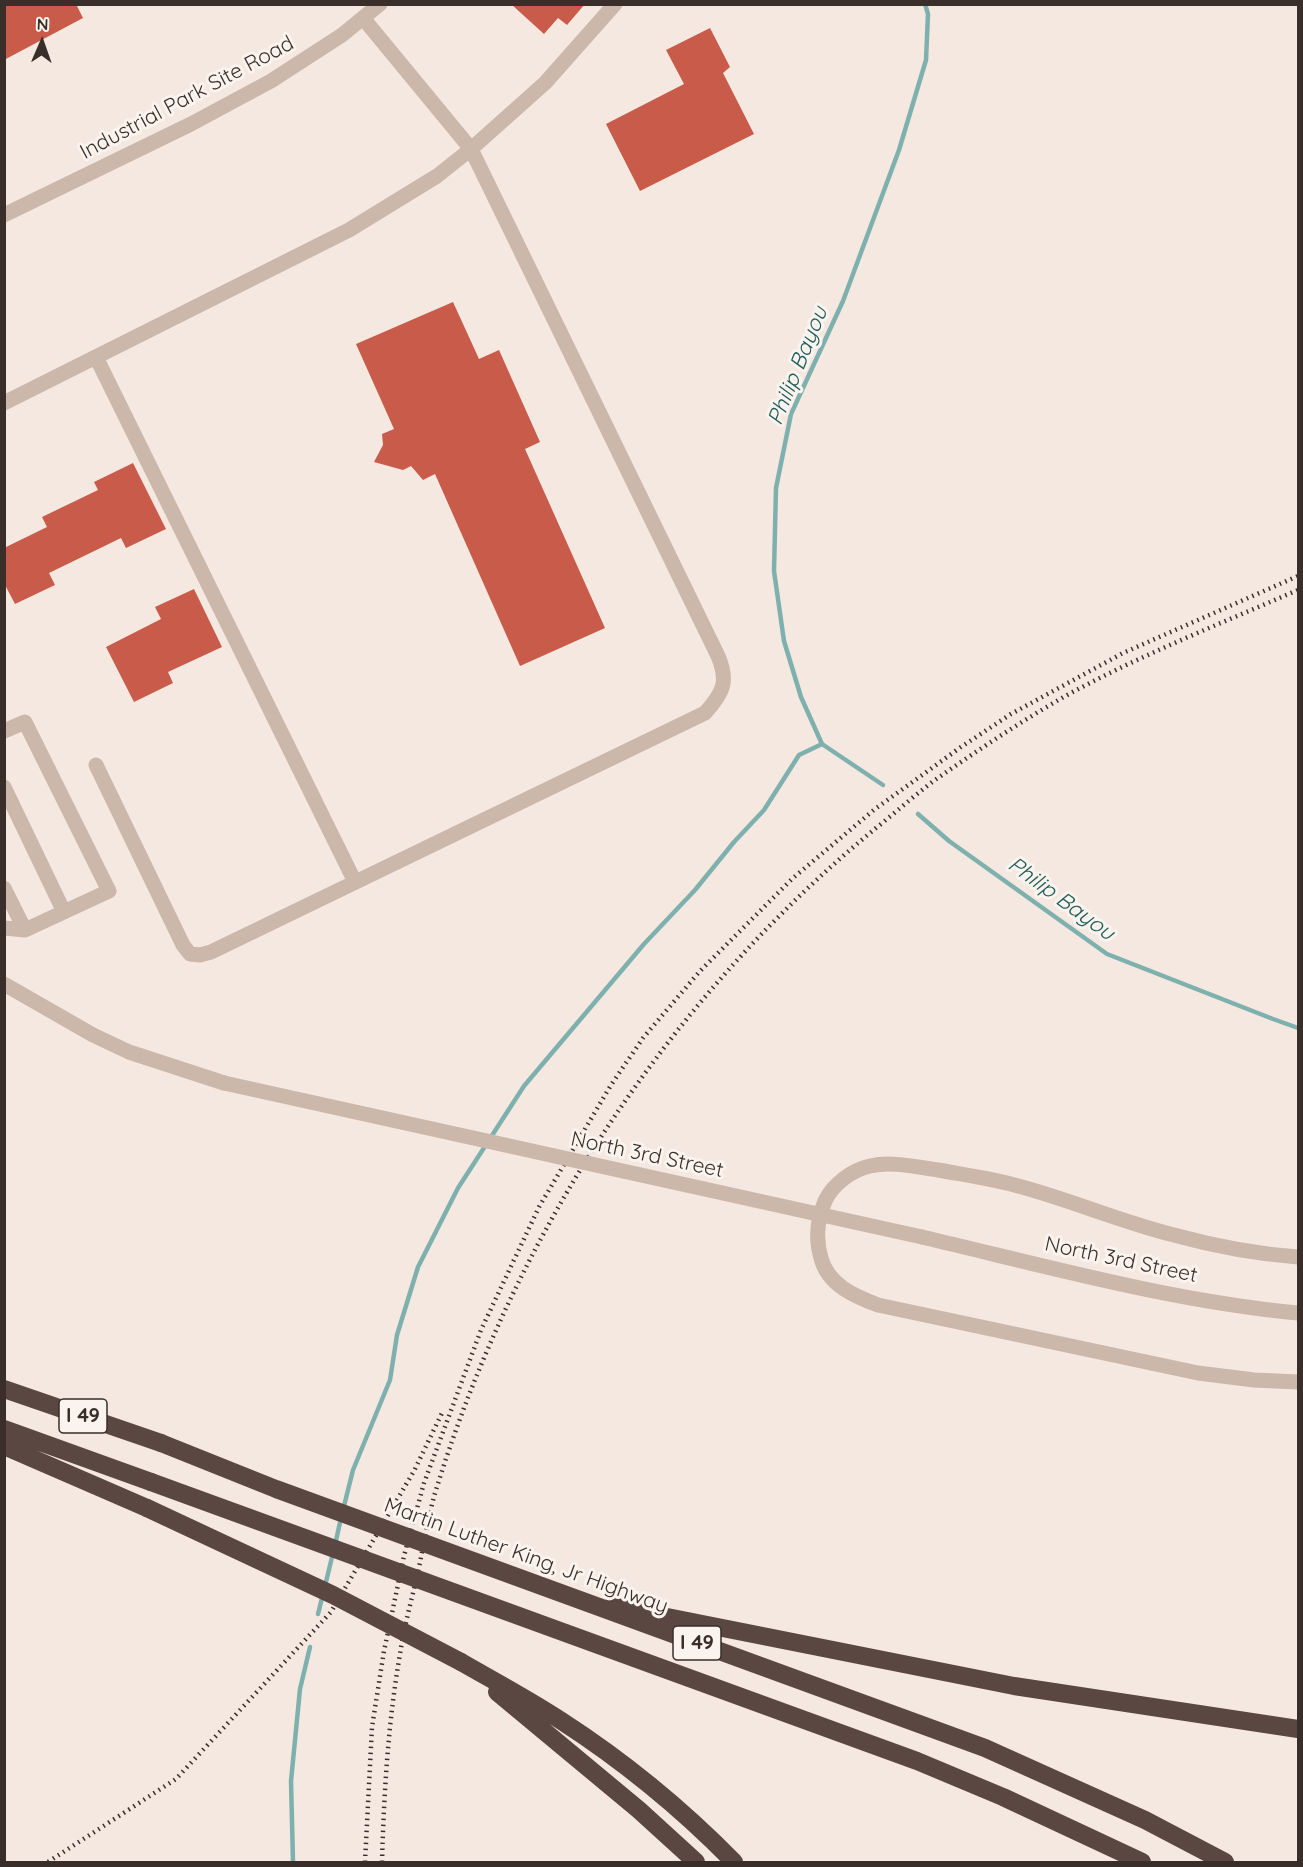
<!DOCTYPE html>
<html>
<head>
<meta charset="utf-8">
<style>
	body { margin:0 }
	#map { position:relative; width:1303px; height:1867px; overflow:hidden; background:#f4e8e0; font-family:Quicksand,sans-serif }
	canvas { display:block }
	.frame { position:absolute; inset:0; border:6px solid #3a2e2a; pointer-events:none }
	.north { position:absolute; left:12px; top:12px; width:60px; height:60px; -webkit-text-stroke:4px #fbf3ed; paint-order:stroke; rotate:2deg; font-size:16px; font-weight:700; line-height:24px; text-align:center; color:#3a2e2a }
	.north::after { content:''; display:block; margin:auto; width:21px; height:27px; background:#3a2e2a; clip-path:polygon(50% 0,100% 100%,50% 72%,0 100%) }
</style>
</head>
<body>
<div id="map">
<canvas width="1303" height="1867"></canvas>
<div class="frame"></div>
<div class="north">N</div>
</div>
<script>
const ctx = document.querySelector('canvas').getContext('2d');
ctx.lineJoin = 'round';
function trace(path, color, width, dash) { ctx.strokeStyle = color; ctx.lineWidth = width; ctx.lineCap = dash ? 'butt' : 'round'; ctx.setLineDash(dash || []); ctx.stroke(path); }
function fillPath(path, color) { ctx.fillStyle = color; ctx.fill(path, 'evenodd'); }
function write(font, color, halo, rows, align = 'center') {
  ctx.font = font + ' Quicksand,sans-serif'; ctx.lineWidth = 6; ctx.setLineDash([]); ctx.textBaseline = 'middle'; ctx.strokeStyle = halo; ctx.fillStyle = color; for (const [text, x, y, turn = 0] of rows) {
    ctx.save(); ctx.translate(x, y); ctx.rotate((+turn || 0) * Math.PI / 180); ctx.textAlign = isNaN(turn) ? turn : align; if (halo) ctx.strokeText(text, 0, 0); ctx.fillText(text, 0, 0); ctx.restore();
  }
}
trace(new Path2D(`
	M883,785L822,744L801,697L784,641L774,571L776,488L791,414L843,301L899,150L926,60L928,14L925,4
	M918,814L949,841L1107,954L1273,1019L1298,1028
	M343,1510L353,1470L390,1380L397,1335L418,1267L458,1188L524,1086L644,944L695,890L734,842L764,810L799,755L822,744
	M335,1545L341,1518
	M325,1586L333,1553
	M318,1614L323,1594
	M293,1862L291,1781L300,1689L310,1647`), '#7eb1ae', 4.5);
fillPath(new Path2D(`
	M4,4H76L83,18L4,60Z
	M511,4H585L567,25L558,18L544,34Z
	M710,28L730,67L723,73L754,134L640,191L606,124L684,84L666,50Z
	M453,302L479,359L499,350L540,442L525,449L605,628L520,666L435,474L423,480L411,466L403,470L374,462L383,445L382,434L394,429L356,344Z
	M133,463L166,529L126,548L121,538L49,573L55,585L15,604L4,583V548L47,527L42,517L98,490L94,482Z
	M194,589L222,647L168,672L173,683L134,702L106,647L161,619L155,607Z`), '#c85b4a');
trace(new Path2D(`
	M4,215L191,124L271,81L342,35L380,4
	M96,357L355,882
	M4,403L349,230L437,176L471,149L545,83L615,4
	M4,731L25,722L109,891L25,930L4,928
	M96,765L183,945L190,954L200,955L211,952L705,713C723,693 729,682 718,656L471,149L363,18
	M4,787L64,912
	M4,888L25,930
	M4,984L93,1035L129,1052L224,1083
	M922,1237C1046,1266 1171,1301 1298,1313
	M1298,1257C1257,1254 1214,1246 1174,1235C1122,1222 1073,1201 1022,1187C995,1179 966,1175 938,1170C916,1167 892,1161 870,1166C852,1170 833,1184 825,1201C817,1220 815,1238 821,1258C828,1285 854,1296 878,1305L1198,1373L1254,1380L1298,1382`), '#ccb7ab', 15);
trace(new Path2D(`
	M4,1389L161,1443
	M4,1429L151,1482
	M4,1446L147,1508
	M612,1606L1014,1686L1298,1729
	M461,1662C494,1681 528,1699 560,1720C622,1760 683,1810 734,1862
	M497,1692L639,1810L696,1862`), '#5b4741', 18);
trace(new Path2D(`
	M48,1862L176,1779L331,1612L414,1471L442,1413
	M365,1862L372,1727L384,1651L404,1556L424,1483L481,1330L539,1207L611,1085L643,1038L700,971L793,878L875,809L961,747L1011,714L1123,653L1298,576
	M382,1862C384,1793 388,1723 400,1654C404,1626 412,1599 418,1572C424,1544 428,1516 436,1490C515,1233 669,998 876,828C896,812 915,795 935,780C978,750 1023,720 1069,694C1143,654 1222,623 1298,590`), '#3a2e2a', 4.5, [1.5, 4.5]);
trace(new Path2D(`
	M224,1083L922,1237`), '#ccb7ab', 15);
trace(new Path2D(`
	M161,1443L276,1489L985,1748L1145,1820L1225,1862
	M151,1482L917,1761L1003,1797L1142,1862
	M147,1508L333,1595L461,1662`), '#5b4741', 18);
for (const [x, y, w] of [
	[83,1416,48],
	[697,1643,48]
]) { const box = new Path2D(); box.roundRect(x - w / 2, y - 17, w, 34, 4.5); ctx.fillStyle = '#fbf3ed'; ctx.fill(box); trace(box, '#3a2e2a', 1.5); }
write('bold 20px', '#3a2e2a', null, [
	["I 49",83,1416],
	["I 49",697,1643]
]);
write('21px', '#3a2e2a', '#fbf3ed', [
	["Industrial Park Site Road",187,98,-28],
	["North 3rd Street",647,1155,12],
	["North 3rd Street",1121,1260,12],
	["Martin Luther King, Jr Highway",526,1556,20]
]);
write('italic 22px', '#1f5d5a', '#fbf3ed', [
	["Philip Bayou",798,366,-68],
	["Philip Bayou",1061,899,36]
]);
</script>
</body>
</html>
